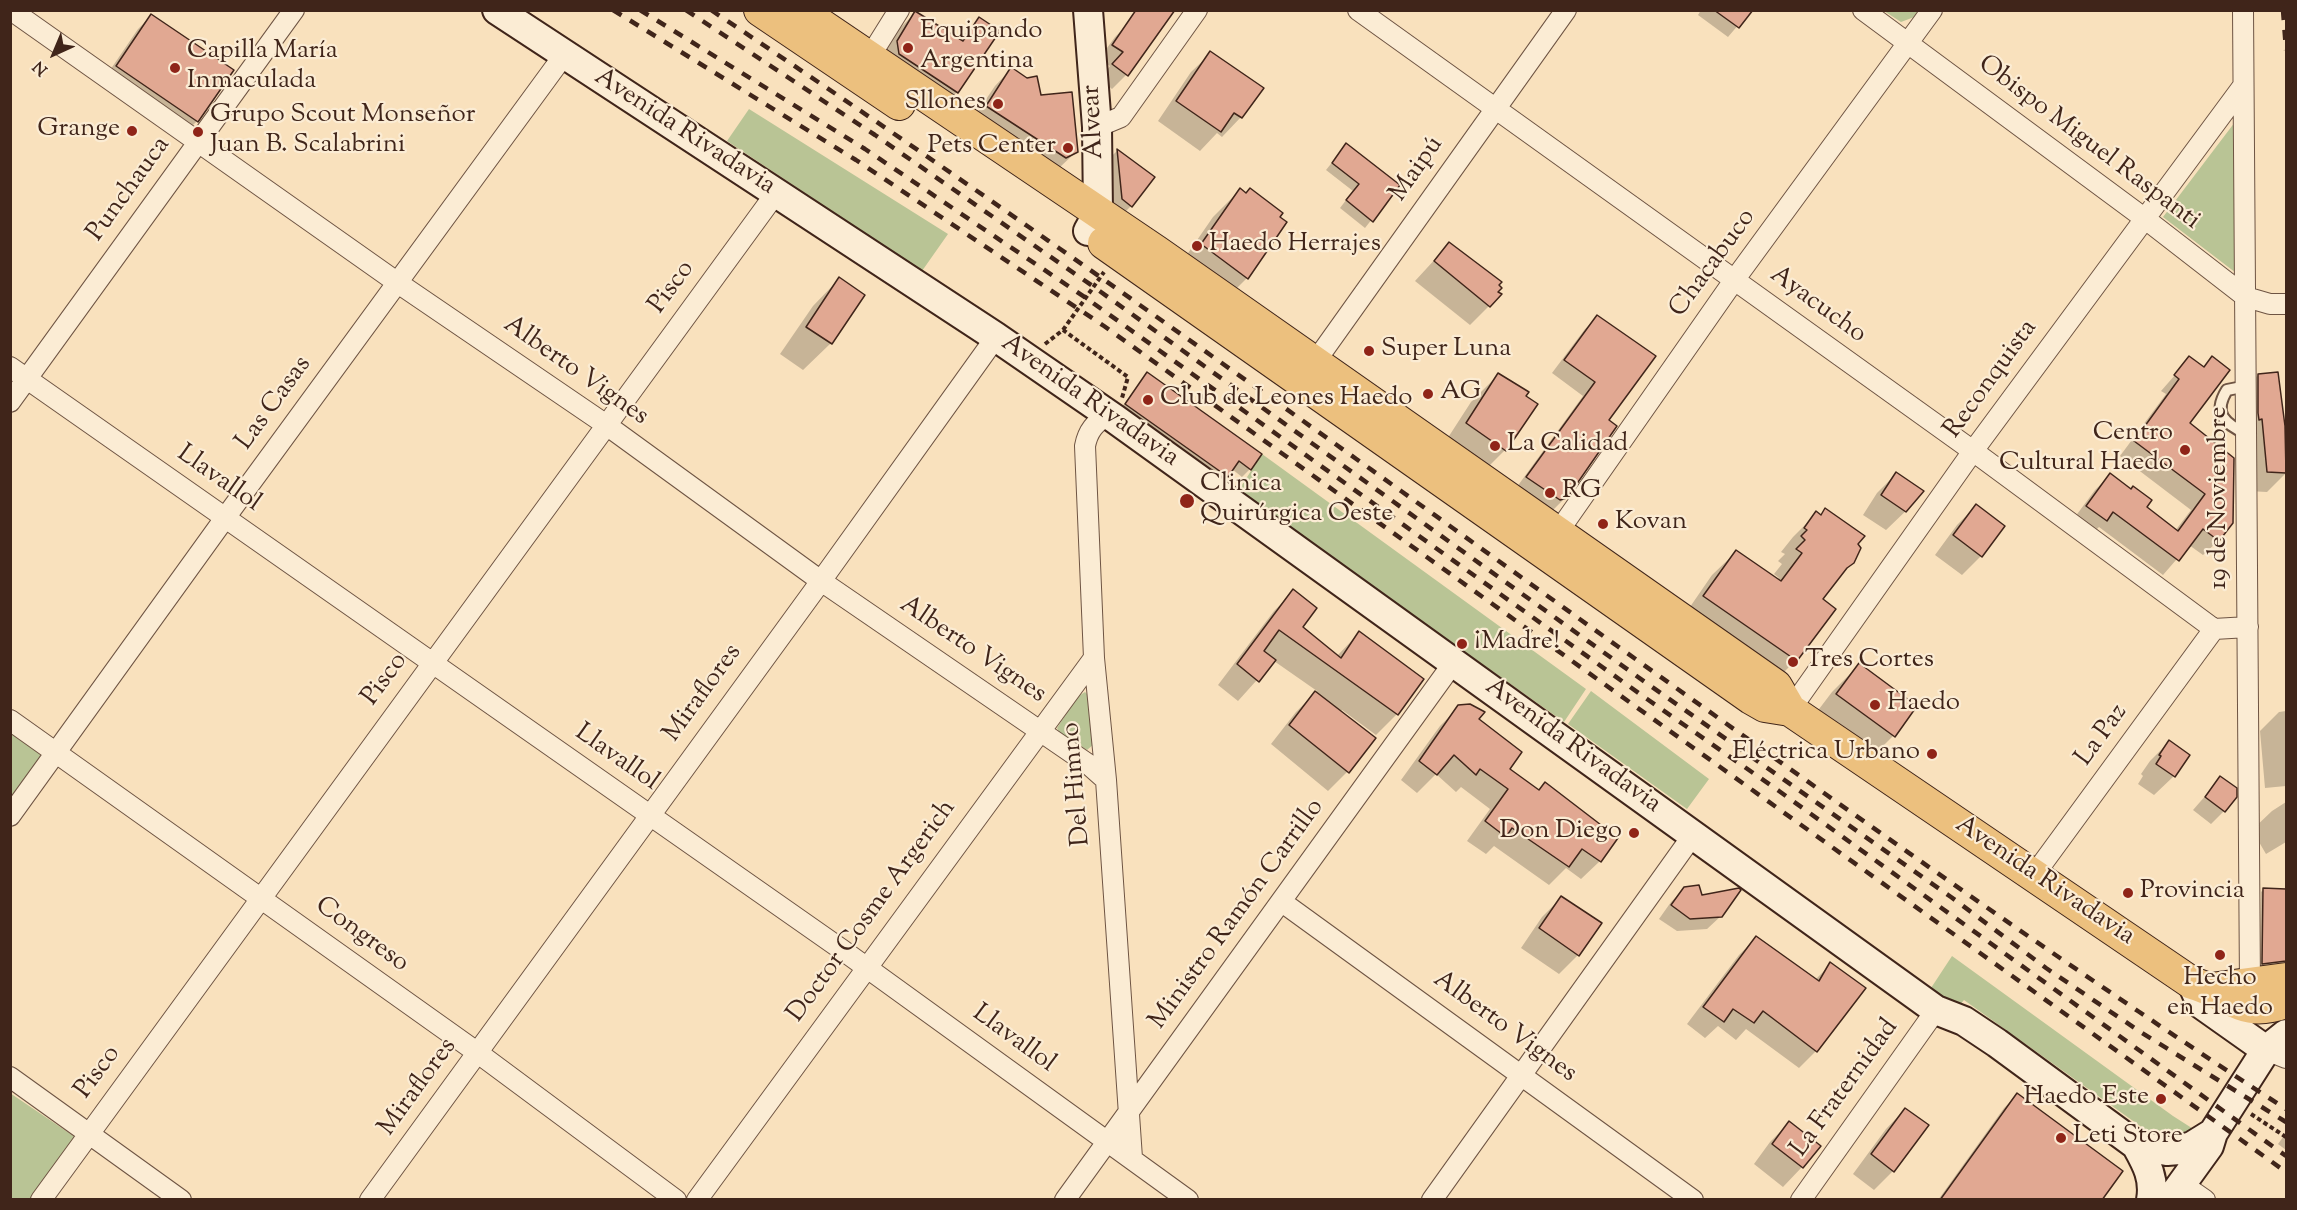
<!DOCTYPE html>
<html>
<head>
<meta charset="utf-8">
<style>
	body { margin:0 }
	#map { position:relative; width:2297px; height:1210px; overflow:hidden; background:#f9e1bd; font-family:"Sorts Mill Goudy",serif }
	canvas { display:block }
	.frame { position:absolute; inset:0; border:12px solid #40251a; pointer-events:none }
	.north { position:absolute; left:24px; top:24px; width:60px; height:60px; -webkit-text-stroke:4px #fbecd4; paint-order:stroke; rotate:224deg; font-size:16px; font-weight:700; line-height:24px; text-align:center; color:#40251a }
	.north::after { content:''; display:block; margin:auto; width:21px; height:27px; background:#40251a; clip-path:polygon(50% 0,100% 100%,50% 72%,0 100%) }
</style>
</head>
<body>
<div id="map">
<canvas width="2297" height="1210"></canvas>
<div class="frame"></div>
<div class="north">N</div>
</div>
<script>
const ctx = document.querySelector('canvas').getContext('2d');
ctx.lineJoin = 'round';
function fillPath(path, color) { ctx.fillStyle = color; ctx.fill(path, 'evenodd'); }
function trace(path, color, width, dash) { ctx.strokeStyle = color; ctx.lineWidth = width; ctx.lineCap = dash ? 'butt' : 'round'; ctx.setLineDash(dash || []); ctx.stroke(path); }
function write(font, color, halo, rows, align = 'center') {
  ctx.font = font + ' "Sorts Mill Goudy",serif'; ctx.lineWidth = 4.5; ctx.setLineDash([]); ctx.textBaseline = 'middle'; ctx.strokeStyle = halo; ctx.fillStyle = color; for (const [text, x, y, turn = 0] of rows) {
    ctx.save(); ctx.translate(x, y); ctx.rotate((+turn || 0) * Math.PI / 180); ctx.textAlign = isNaN(turn) ? turn : align; if (halo) ctx.strokeText(text, 0, 0); ctx.fillText(text, 0, 0); ctx.restore();
  }
}
fillPath(new Path2D(`
	M1884,11H1921L1917,16L1901,22Z
	M749,109L948,234L922,271L727,141Z
	M2235,122L2240,276L2163,217Z
	M1262,454L1586,689L1564,722L1238,491Z
	M1591,691L1709,779L1687,809L1568,724Z
	M1085,692L1089,696L1094,744L1087,750L1059,732L1057,728L1077,697Z
	M11,730L44,754L11,799Z
	M1952,956L2173,1116L2198,1132L2168,1146L1964,1000L1958,1007L1931,988Z
	M10,1093L75,1137L30,1199H11Z`), '#b9c495');
fillPath(new Path2D(`
	M1136,10H1173L1126,75L1112,89L1100,79L1110,66L1099,59L1115,37L1129,23L1131,25L1130,18Z
	M1701,10H1751L1728,37L1698,15Z
	M915,13L959,40L979,19L957,92L938,111L878,61L896,32Z
	M151,16L197,121L184,134L104,79L138,29Z
	M1211,53L1262,88L1241,117L1222,137L1217,133L1200,151L1158,121L1191,72Z
	M1011,69L1040,96L1076,152L1059,168L970,123L995,86Z
	M1346,145L1398,186L1365,228L1340,208L1353,191L1326,170Z
	M1117,151L1153,178L1131,206L1112,225L1098,169Z
	M1240,190L1278,217L1247,278L1220,305L1175,272L1213,217Z
	M1449,244L1489,306L1470,325L1415,281Z
	M839,279L863,295L830,344L803,370L780,354L813,306Z
	M1598,317L1607,421L1566,497L1552,511L1514,491L1583,396L1552,373L1585,329Z
	M2190,358L2203,368L2212,358L2188,423L2231,522L2218,541L2203,555L2189,545L2163,575L2099,527L2091,535L2072,521L2095,490L2110,475L2145,508L2175,531L2191,510L2120,456L2166,394L2161,391Z
	M2277,373L2286,473L2267,492L2248,491L2239,394L2258,375Z
	M1147,374L1250,469L1242,477L1232,469L1219,483L1118,412Z
	M1498,375L1505,450L1478,477L1440,450L1471,402Z
	M1896,474L1911,506L1886,530L1863,515L1877,493Z
	M1976,506L1981,556L1962,575L1935,555L1957,525Z
	M1825,510L1838,577L1821,600L1834,609L1796,660L1772,684L1681,620L1712,575L1736,552L1777,580L1779,578L1774,574L1782,564L1778,561L1785,554L1781,552L1793,537L1816,514L1819,516Z
	M1294,591L1301,627L1337,656L1359,633L1422,680L1397,714L1376,735L1342,710L1340,712L1374,738L1347,772L1328,791L1271,744L1296,712L1317,691L1274,661L1238,701L1218,685L1274,611Z
	M1859,665L1893,736L1866,763L1810,721L1832,692Z
	M1459,707L1477,720L1508,769L1600,861L1581,879L1566,868L1549,885L1494,846L1486,854L1467,841L1490,809L1461,787L1456,792L1436,774L1417,793L1401,780L1440,726Z
	M2286,711V786L2265,788L2260,731L2279,712Z
	M2169,742L2188,755L2174,776L2154,795L2138,784L2143,776L2141,774L2150,761Z
	M2221,778L2224,811L2211,824L2193,810Z
	M2286,802V842L2266,854L2252,830L2272,811Z
	M1685,888L1701,896L1721,916L1707,929L1677,931L1659,919L1671,902Z
	M2263,890L2284,961L2281,964L2260,966L2261,892Z
	M1561,898L1578,955L1559,974L1521,948L1542,917Z
	M1756,938L1815,980L1831,964L1816,1051L1799,1068L1746,1029L1736,1040L1718,1026L1705,1038L1687,1024L1739,955Z
	M2017,1095L2101,1200H1938L2004,1108Z
	M1905,1109L1893,1171L1874,1190L1853,1174L1886,1129Z
	M1789,1123L1819,1146L1802,1167L1783,1187L1754,1164L1770,1142Z
	M2286,1133V1150L2278,1144Z`), '#0003');
const building = new Path2D(`
	M1136,10H1175L1128,76L1112,64L1123,52L1112,45Z
	M1714,10H1753L1739,28Z
	M915,11L963,41L979,17L1000,31L958,93L899,54L897,41Z
	M151,14L234,70L198,122L116,66Z
	M1210,51L1264,88L1242,118L1234,113L1221,132L1176,101Z
	M1011,67L1027,78L1037,76L1041,95L1072,92L1078,152L1066,158L986,106Z
	M1346,143L1400,185L1373,222L1346,200L1359,184L1332,163Z
	M1117,149L1155,177L1132,207L1122,199Z
	M1240,188L1246,193L1250,188L1283,213L1280,217L1287,222L1248,279L1201,244Z
	M1449,242L1502,282L1499,285L1502,288L1498,292L1502,294L1490,307L1434,261Z
	M839,277L865,295L832,344L806,327Z
	M1597,315L1656,356L1609,420L1617,426L1567,498L1560,500L1526,477L1595,382L1564,360Z
	M2189,356L2204,367L2212,356L2230,370L2190,423L2234,458L2233,523L2219,541L2203,529L2179,561L2113,512L2107,521L2086,506L2110,473L2131,489L2133,486L2152,500L2147,507L2178,531L2205,494L2134,441L2179,379L2174,375Z
	M1147,372L1262,454L1251,470L1239,461L1228,477L1125,404Z
	M2278,372L2285,426L2286,473L2267,472L2262,419L2259,420L2258,413V374Z
	M1498,373L1529,392L1526,396L1538,404L1506,451L1466,423Z
	M1896,472L1924,491L1906,512L1881,495Z
	M1976,504L2005,526L1982,557L1953,535Z
	M1825,508L1865,536L1858,544L1861,548L1854,563L1847,568L1823,599L1836,609L1797,661L1703,596L1736,550L1781,581L1802,553L1796,549L1805,540L1801,536L1807,530L1804,528L1816,511L1821,515Z
	M1293,589L1317,608L1303,627L1341,658L1359,631L1424,679L1398,715L1279,630L1264,651L1276,660L1259,682L1237,664Z
	M1859,663L1917,706L1895,737L1836,694Z
	M1315,691L1376,738L1349,773L1289,725Z
	M1470,704L1485,712L1479,719L1522,752L1510,769L1539,790L1545,782L1618,838L1601,862L1582,849L1569,867L1512,828L1506,837L1485,821L1508,789L1480,769L1476,775L1454,755L1437,775L1419,761L1458,705Z
	M2169,740L2190,755L2175,777L2156,764L2161,756L2159,755Z
	M2220,776L2237,788V797L2225,812L2205,797Z
	M1699,885L1702,895L1739,888L1741,890L1722,917L1690,919L1671,905L1684,887Z
	M2263,888L2286,889V961L2262,964Z
	M1561,896L1602,923L1579,956L1539,928Z
	M1756,936L1819,981L1830,962L1866,988L1817,1052L1763,1011L1754,1023L1733,1009L1724,1022L1703,1007Z
	M2017,1093L2123,1171L2102,1200H1940Z
	M1905,1108L1929,1125L1894,1172L1871,1154Z
	M1789,1121L1821,1146L1803,1168L1772,1144Z`);
fillPath(building, '#e1a892');
trace(building, '#40251a', 1.5);
const lane = new Path2D(`
	M2247,386L2227,390C2212,414 2225,424 2247,434`);
const street = new Path2D(`
	M11,10L398,283L605,424L821,581L1088,764L1106,780
	M1358,10L1973,451L2214,629L2248,627
	M1863,10L2144,218L2246,297L2270,304H2286
	M2243,10L2250,985
	M864,66L899,10
	M1097,127L1121,117L1197,10
	M1315,362L1566,10
	M10,367L841,949L1188,1200
	M10,402L294,10
	M1107,414C1095,424 1088,430 1085,446L1094,658L1106,780L1132,1158
	M1551,542L1735,279L1932,10
	M1790,710L1973,451L2243,86
	M10,720L478,1053L676,1200
	M10,816L225,518L564,55
	M2034,875L2214,629
	M1282,902L1693,1200
	M2266,1050L2286,1058
	M10,1077L181,1200
	M2182,1184L2205,1200
	M41,1200L776,193
	M370,1200L821,581L996,337
	M697,1200L1094,658
	M1065,1200L1454,662
	M1432,1200L1693,835
	M1801,1200L1936,1010`);
const secondary = new Path2D(`
	M497,10L996,337L1115,419L1936,1010L1964,1021L1997,1043L2136,1145L2167,1151L2179,1150L2192,1146L2213,1133
	M1088,231L1098,213L1097,127L1088,10
	M2192,983L2201,1004L2266,1050
	M2136,1145C2146,1163 2155,1178 2151,1200
	M2170,1200L2209,1146L2213,1133L2266,1050L2286,1034`);
const primary = new Path2D(`
	M760,10L899,104
	M799,10L1157,252L1776,686L1790,710L2192,983C2233,995 2241,1018 2286,1002
	M1104,243L1751,698L1765,706L1790,710
	M2211,989L2286,979`);
trace(lane, '#6e5443', 14);
trace(street, '#6e5443', 22);
trace(secondary, '#40251a', 32);
trace(primary, '#40251a', 34);
trace(new Path2D(`
	M1063,330L1104,272
	M1045,344L1063,330L1128,377L1122,398
	M2251,1114L2286,1137`), '#40251a', 4, [4.5, 3]);
trace(lane, '#fbecd4', 10);
trace(street, '#fbecd4', 20);
trace(secondary, '#fbecd4', 28);
trace(primary, '#ecc07e', 32);
trace(new Path2D(`
	M613,10L856,160L1104,326L2286,1172
	M640,10L865,149L1086,298L1647,699L1779,791L2286,1156
	M686,10L875,135L1094,287L1638,677L1951,897L2046,968L2142,1033L2286,1122
	M711,10C1022,217 1324,436 1627,653C1845,808 2062,964 2286,1109
	M2283,10L2286,50`), '#40251a', 4.5, [10, 10]);
for (const [x, y, r, color] of [
	[908,48,6,"#8f2418"],
	[175,68,6,"#8f2418"],
	[998,104,6,"#8f2418"],
	[132,131,6,"#8f2418"],
	[198,132,6,"#8f2418"],
	[1068,148,6,"#8f2418"],
	[1197,246,6,"#8f2418"],
	[1369,351,6,"#8f2418"],
	[1428,394,6,"#8f2418"],
	[1148,400,6,"#8f2418"],
	[1495,446,6,"#8f2418"],
	[2185,450,6,"#8f2418"],
	[1550,493,6,"#8f2418"],
	[1187,501,8,"#8f2418"],
	[1603,524,6,"#8f2418"],
	[1462,644,6,"#8f2418"],
	[1793,662,6,"#8f2418"],
	[1875,705,6,"#8f2418"],
	[1932,754,6,"#8f2418"],
	[1634,833,6,"#8f2418"],
	[2128,893,6,"#8f2418"],
	[2220,955,6,"#8f2418"],
	[2161,1099,6,"#8f2418"],
	[2061,1138,6,"#8f2418"]
]) { const dot = new Path2D(); dot.arc(x, y, r, 0, 2 * Math.PI); ctx.fillStyle = color; ctx.fill(dot); trace(dot, '#fbecd4', 2); }
write('26px', '#40251a', '#fbecd4', [
	["Equipando",920,33],
	["Argentina",920,63],
	["Capilla María",187,53],
	["Inmaculada",187,83],
	["Sllones",986,104,"right"],
	["Grupo Scout Monseñor",210,117],
	["Juan B. Scalabrini",210,147],
	["Grange",120,131,"right"],
	["Pets Center",1056,148,"right"],
	["Haedo Herrajes",1209,246],
	["Super Luna",1381,351],
	["AG",1440,394],
	["Club de Leones Haedo",1160,400],
	["Centro",2173,435,"right"],
	["Cultural Haedo",2173,465,"right"],
	["La Calidad",1507,446],
	["Clinica",1200,486],
	["Quirúrgica Oeste",1200,516],
	["RG",1562,493],
	["Kovan",1615,524],
	["¡Madre!",1474,644],
	["Tres Cortes",1805,662],
	["Haedo",1887,705],
	["Eléctrica Urbano",1920,754,"right"],
	["Don Diego",1622,833,"right"],
	["Provincia",2140,893],
	["Hecho",2220,980,"center"],
	["en Haedo",2220,1010,"center"],
	["Haedo Este",2149,1099,"right"],
	["Leti Store",2073,1138]
], 'left');
write('26px', '#40251a', '#fbecd4', [
	["Alvear",1095,122,-93],
	["Avenida Rivadavia",684,133,33],
	["Obispo Miguel Raspanti",2088,144,37],
	["Maipú",1418,170,-55],
	["Punchauca",130,190,-54],
	["Chacabuco",1714,264,-54],
	["Pisco",673,288,-54],
	["Ayacucho",1817,306,36],
	["Alberto Vignes",575,372,35],
	["Reconquista",1992,380,-54],
	["Avenida Rivadavia",1089,402,35],
	["Las Casas",275,404,-54],
	["Llavallol",218,480,35],
	["19 de Noviembre",2221,498,-90],
	["Alberto Vignes",972,651,34],
	["Pisco",386,680,-54],
	["Miraflores",704,694,-54],
	["La Paz",2103,736,-54],
	["Avenida Rivadavia",1572,747,36],
	["Llavallol",616,759,35],
	["Del Himno",1078,784,-95],
	["Avenida Rivadavia",2044,882,34],
	["Doctor Cosme Argerich",873,912,-54],
	["Ministro Ramón Carrillo",1238,915,-54],
	["Congreso",361,936,36],
	["Alberto Vignes",1504,1028,36],
	["Llavallol",1013,1040,36],
	["Pisco",99,1073,-54],
	["Miraflores",419,1088,-54],
	["La Fraternidad",1846,1089,-54]
]);
</script>
</body>
</html>
